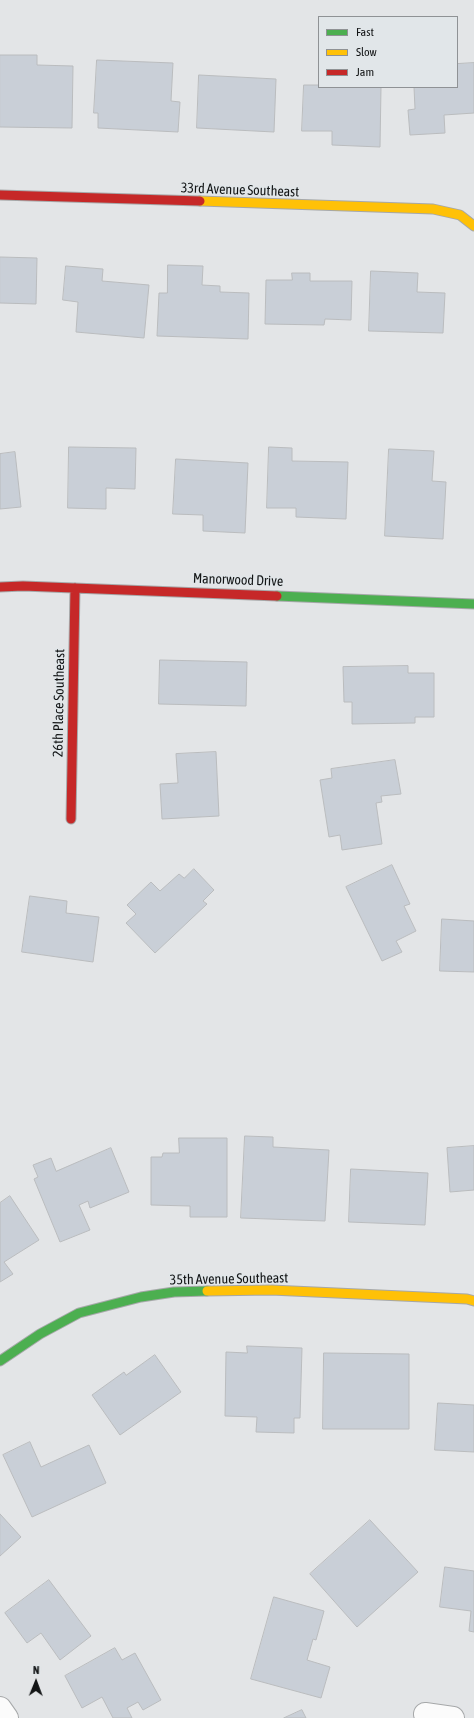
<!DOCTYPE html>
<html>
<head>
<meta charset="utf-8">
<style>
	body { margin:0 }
	#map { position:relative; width:474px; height:1718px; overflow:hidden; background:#e3e5e7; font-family:"Asap Condensed",sans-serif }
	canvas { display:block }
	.legend { position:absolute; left:318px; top:16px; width:140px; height:72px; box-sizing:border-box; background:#e1e6e9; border:1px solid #8f9295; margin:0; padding:5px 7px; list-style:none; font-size:12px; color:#131516 }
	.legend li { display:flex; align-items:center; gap:8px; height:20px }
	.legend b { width:20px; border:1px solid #8f9295 }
	.north { position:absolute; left:16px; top:1662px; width:40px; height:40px; -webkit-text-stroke:3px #e1e6e9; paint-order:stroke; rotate:1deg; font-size:11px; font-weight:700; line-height:16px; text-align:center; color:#131516 }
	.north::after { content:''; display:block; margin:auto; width:14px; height:18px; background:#131516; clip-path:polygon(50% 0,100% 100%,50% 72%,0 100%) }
</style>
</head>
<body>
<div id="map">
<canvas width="474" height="1718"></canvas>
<ul class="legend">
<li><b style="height:5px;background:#4caf50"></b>Fast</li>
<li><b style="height:5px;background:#ffc107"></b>Slow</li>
<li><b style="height:5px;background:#c62828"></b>Jam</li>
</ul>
<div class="north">N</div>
</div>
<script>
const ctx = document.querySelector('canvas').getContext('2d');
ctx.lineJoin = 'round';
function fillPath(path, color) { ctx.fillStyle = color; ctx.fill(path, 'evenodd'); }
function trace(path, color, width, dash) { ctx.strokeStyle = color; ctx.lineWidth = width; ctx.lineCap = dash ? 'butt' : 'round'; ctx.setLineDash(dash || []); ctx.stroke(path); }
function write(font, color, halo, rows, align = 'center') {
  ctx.font = font + ' "Asap Condensed",sans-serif'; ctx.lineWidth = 3; ctx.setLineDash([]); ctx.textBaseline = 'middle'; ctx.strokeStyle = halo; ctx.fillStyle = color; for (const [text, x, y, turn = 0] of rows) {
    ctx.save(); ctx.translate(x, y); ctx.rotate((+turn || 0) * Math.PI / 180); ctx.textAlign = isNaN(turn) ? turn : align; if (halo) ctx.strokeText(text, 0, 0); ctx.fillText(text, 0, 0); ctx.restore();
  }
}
const building = new Path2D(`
	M0,55H37V65L73,66L72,128L0,127Z
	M97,60L173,63L171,101L180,102L178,132L98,128V113H94Z
	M474,63V113L444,115L445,133L410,135L408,110L415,109L414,87H457V64Z
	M199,75L276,79L274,132L197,128Z
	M304,85H319V87H381L380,147L332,145V131H302Z
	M0,257L37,258L36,304L0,303Z
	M168,265L203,266L202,285L220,286V292L249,293L248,339L157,336L159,293H167Z
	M66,266L103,269L102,281L149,285L144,338L76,332L78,302L63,300Z
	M371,271L418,273L417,292L445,293L443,333L369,331Z
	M292,273H310V281H352L351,320L325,319L324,325L265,324L266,280H292Z
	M69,447L136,448L135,489L106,488V509L68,508Z
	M269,447L292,448V461L348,462L346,519L296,517V508H267Z
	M389,449L434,451L432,481L446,482L443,539L385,536Z
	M15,452L21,507L0,509V454Z
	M176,459L248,463L245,533L203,531V515L173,514Z
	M160,660L247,662L246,706L159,704Z
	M408,666V673H434V717H415V723L352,724V702H344L343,667Z
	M216,752L219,816L162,819L160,784L178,783L176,754Z
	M395,760L401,794L381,796L382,802L376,803L382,844L342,850L340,835L329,837L320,780L332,778L331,769Z
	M392,865L410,904L404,906L416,931L396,941L402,952L382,961L346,887Z
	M194,869L214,890L203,901L207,904L155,953L126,923L136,914L127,905L151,882L160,891L179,874L184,878Z
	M30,896L67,901L66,913L99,917L93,962L22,952Z
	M442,919L474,921V972L440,971Z
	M245,1136L273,1137V1147L329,1150L325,1221L241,1218Z
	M179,1138H227V1217H190V1206L151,1205V1157H162L163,1153H179Z
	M474,1146V1190L450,1192L447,1148Z
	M111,1148L129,1192L90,1208L88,1201L79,1205L90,1230L60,1242L34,1179L38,1177L33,1165L51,1158L56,1171Z
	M351,1169L428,1173L425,1225L349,1222Z
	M10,1196L39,1240L4,1262L13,1274L0,1282V1203Z
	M247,1346L302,1348L300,1418H294V1433L256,1432L257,1417L225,1416L226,1352L247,1353Z
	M324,1353L409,1354V1429H323Z
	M155,1355L181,1392L120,1435L92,1395L124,1372L126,1375Z
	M438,1403L474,1405V1452L435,1450Z
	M30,1442L41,1467L89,1445L106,1483L32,1517L3,1455Z
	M0,1514L21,1537L0,1556Z
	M370,1520L418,1572L357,1627L310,1574Z
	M445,1567L474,1571V1632L469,1631L471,1611L440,1607Z
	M49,1580L91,1636L60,1660L41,1633L27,1643L5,1613Z
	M274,1597L324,1611L316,1640L313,1639L307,1660L330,1667L321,1698L251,1679Z
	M115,1648L122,1660L135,1653L161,1700L143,1710L138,1702L127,1708L132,1718H113L102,1697L82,1708L65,1676Z
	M302,1710L306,1718H284Z`);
fillPath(building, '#c9cfd7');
trace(building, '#babcbe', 1);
const street = new Path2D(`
	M0,1708L7,1718
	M425,1714L453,1718`);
const fast = new Path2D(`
	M277,596L474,604
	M0,1361L40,1334L79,1313L141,1297L174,1292L207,1291`);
const slow = new Path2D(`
	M200,201L433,209L460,215L474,226
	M207,1291L271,1290L467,1299L474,1301`);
const jam = new Path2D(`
	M0,195L200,201
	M0,587L23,586L277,596
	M71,819L75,588`);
trace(street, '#a6a8a9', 24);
trace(fast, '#a6a8a9', 11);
trace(slow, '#a6a8a9', 11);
trace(jam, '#a6a8a9', 11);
trace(street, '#fbfbfb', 22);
trace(fast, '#4caf50', 9);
trace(slow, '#ffc107', 9);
trace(jam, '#c62828', 9);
write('14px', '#131516', '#e1e6e9', [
	["33rd Avenue Southeast",240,190,2],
	["Manorwood Drive",238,580,2],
	["26th Place Southeast",59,703,-89],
	["35th Avenue Southeast",229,1279,-1]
]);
</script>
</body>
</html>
